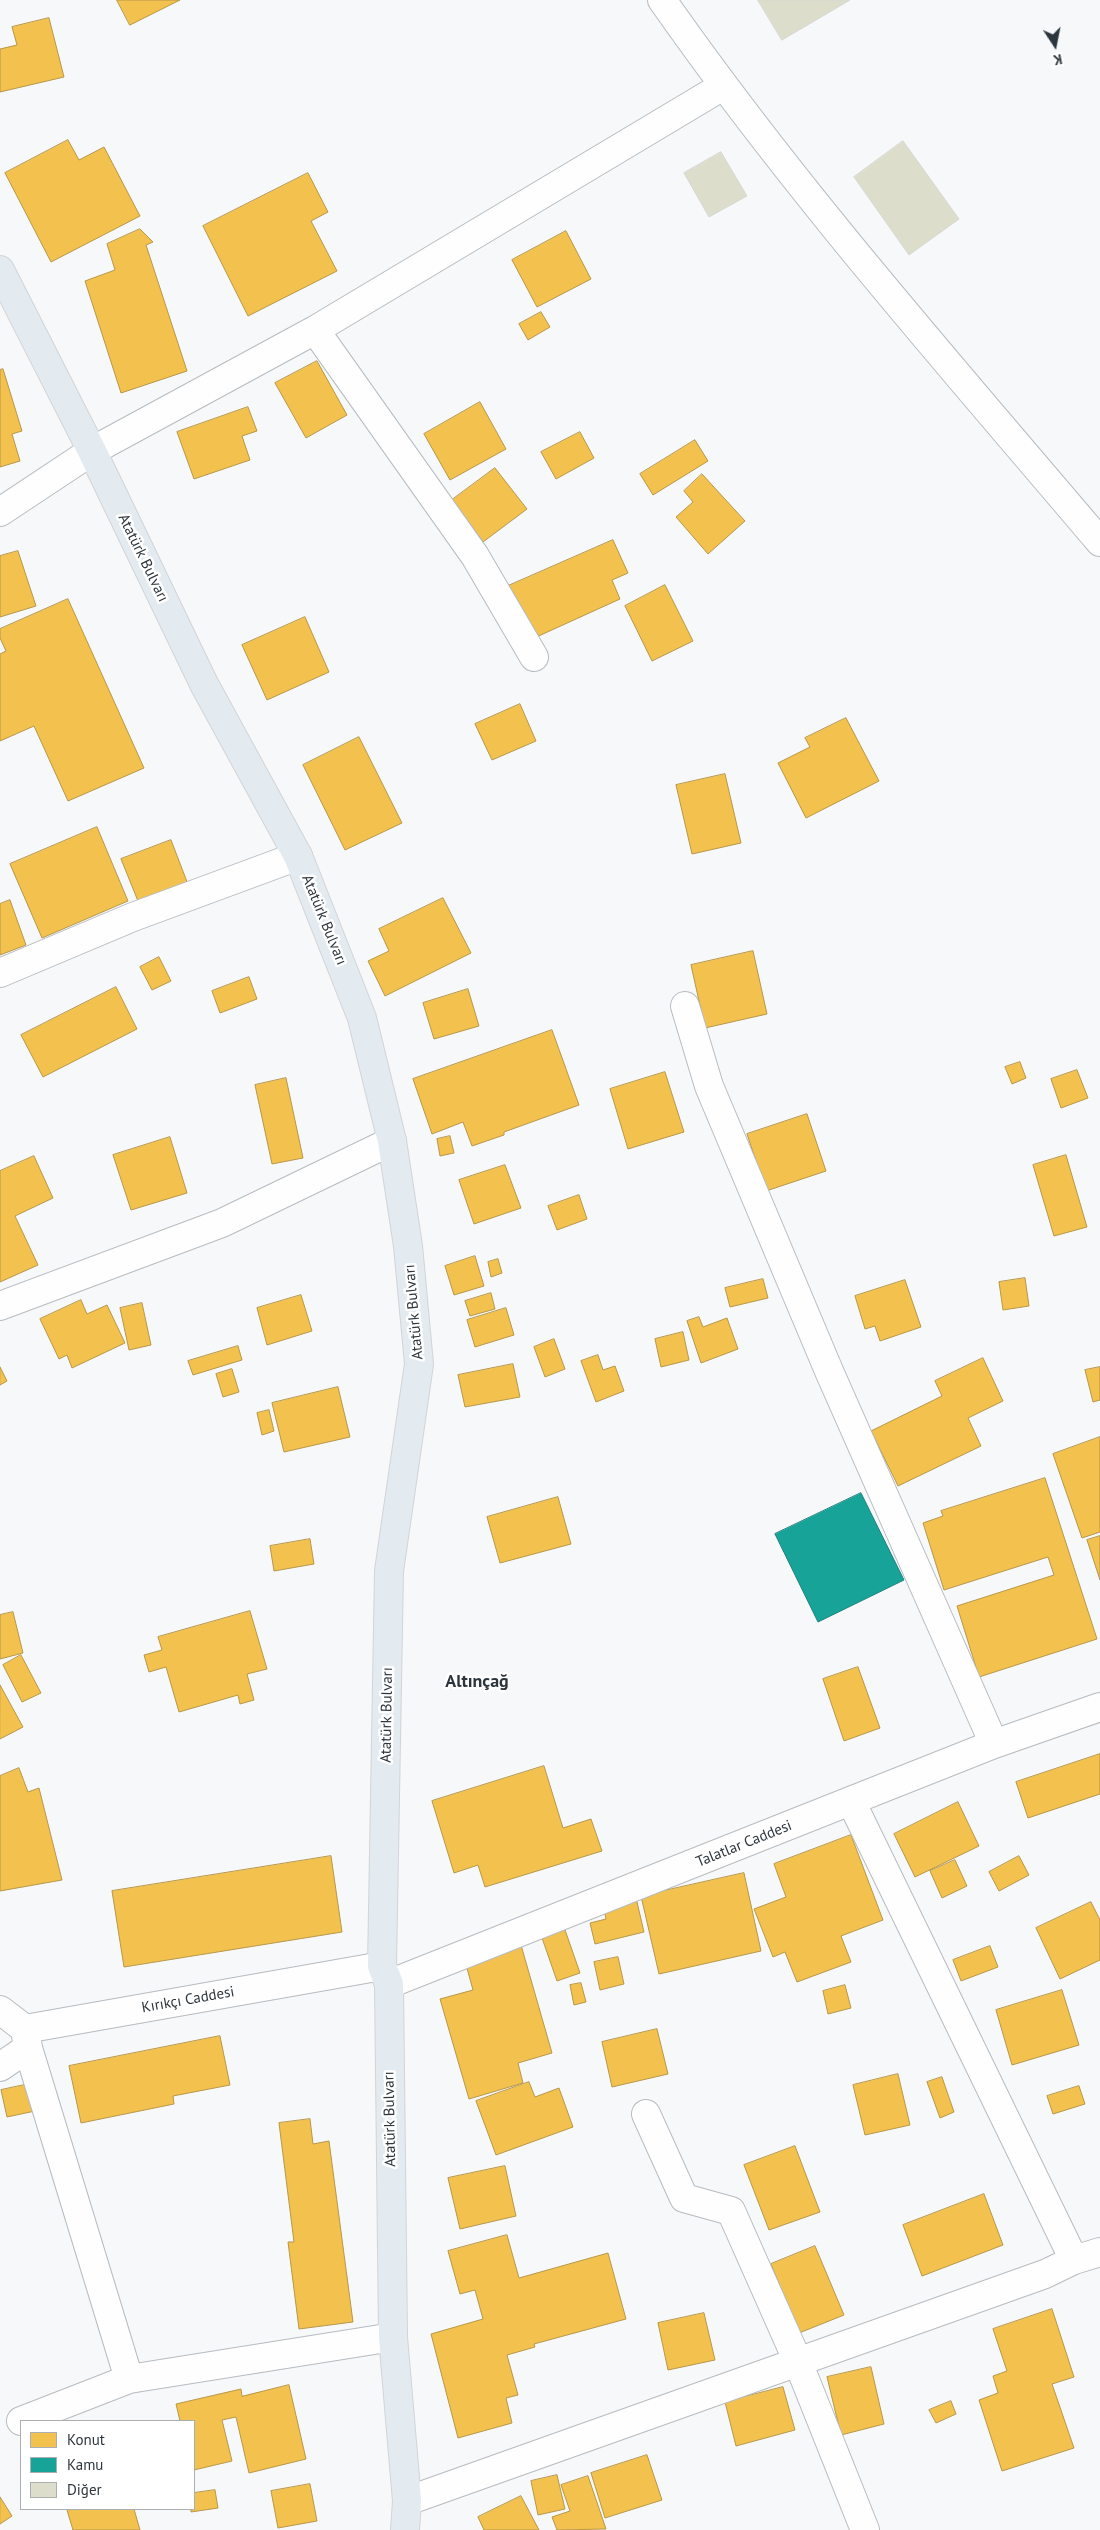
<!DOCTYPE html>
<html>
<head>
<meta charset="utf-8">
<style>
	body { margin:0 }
	#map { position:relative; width:1100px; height:2530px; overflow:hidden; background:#f6f8fa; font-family:"PT Sans",sans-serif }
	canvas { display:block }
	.legend { position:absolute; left:20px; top:2420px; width:175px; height:90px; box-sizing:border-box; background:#fff; border:1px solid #abafb1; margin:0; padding:6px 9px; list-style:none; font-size:15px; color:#2d363d }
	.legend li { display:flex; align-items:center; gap:10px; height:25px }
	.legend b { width:25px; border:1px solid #abafb1 }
	.north { position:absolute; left:1030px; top:20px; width:50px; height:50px; -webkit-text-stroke:4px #fff; paint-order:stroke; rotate:169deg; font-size:14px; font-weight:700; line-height:20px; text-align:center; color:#2d363d }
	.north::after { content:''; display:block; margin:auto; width:18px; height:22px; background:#2d363d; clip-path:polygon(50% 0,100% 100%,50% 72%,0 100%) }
</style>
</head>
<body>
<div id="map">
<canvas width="1100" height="2530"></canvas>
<ul class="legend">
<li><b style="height:14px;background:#f2c14e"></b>Konut</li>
<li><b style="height:14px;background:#17a398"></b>Kamu</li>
<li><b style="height:14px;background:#dcdecb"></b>Diğer</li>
</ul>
<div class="north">K</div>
</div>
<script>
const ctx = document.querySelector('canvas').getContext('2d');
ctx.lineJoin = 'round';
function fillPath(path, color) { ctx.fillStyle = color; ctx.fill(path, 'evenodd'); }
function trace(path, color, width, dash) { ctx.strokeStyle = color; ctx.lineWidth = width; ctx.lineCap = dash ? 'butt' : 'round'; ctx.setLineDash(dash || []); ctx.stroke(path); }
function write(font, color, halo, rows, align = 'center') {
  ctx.font = font + ' "PT Sans",sans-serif'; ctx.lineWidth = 5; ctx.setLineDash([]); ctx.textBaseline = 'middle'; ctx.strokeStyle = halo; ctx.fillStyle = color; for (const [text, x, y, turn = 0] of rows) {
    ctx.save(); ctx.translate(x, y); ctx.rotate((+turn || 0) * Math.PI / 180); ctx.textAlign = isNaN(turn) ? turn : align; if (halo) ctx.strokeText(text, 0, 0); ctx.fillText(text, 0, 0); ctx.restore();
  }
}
const homes = new Path2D(`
	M117,0H180L130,25Z
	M49,18L64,77L0,92V49L17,45L12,27Z
	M68,140L79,160L104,147L140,216L51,262L5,173Z
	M308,173L328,212L311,221L337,271L248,316L203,226Z
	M140,229L153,242L146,245L187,371L121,393L85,281L115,270L107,244Z
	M566,231L591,279L537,307L512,260Z
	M541,312L550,327L528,340L519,324Z
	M317,361L347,415L306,438L275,383Z
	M3,369L22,431L12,434L20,461L0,467V370Z
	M480,402L506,449L450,480L424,434Z
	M248,407L257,431L242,436L250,460L194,479L177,432Z
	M580,432L594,458L556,479L541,452Z
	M695,440L708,461L653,495L640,474Z
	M495,468L527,509L483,542L452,500Z
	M702,474L745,521L708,554L676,517L693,502L684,491Z
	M613,540L628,573L612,580L620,599L532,639L508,586Z
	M18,551L36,606L0,617V556Z
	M665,585L693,641L652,661L625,606Z
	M68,599L144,768L68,801L34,726L0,741V654L6,651L0,638V629Z
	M305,617L329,672L267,700L242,645Z
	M520,704L536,741L492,760L475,724Z
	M846,718L879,781L806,818L778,763L810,747L805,738Z
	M359,737L402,823L345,850L303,765Z
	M725,774L741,843L692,854L676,785Z
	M97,827L128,901L42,938L10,864Z
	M171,840L189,887L140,906L121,859Z
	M443,898L471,953L385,996L368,961L389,951L379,929Z
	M10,900L26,945L0,955V904Z
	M753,951L767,1014L705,1028L691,965Z
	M159,957L171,981L152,990L140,967Z
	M249,977L257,999L220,1013L212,991Z
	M116,987L137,1029L43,1077L21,1035Z
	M468,989L479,1026L434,1039L423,1003Z
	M552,1030L579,1105L504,1132V1135L472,1146L463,1122L432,1134L413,1079Z
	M1020,1062L1026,1078L1012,1084L1005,1067Z
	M1077,1070L1088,1098L1061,1108L1051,1079Z
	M665,1072L684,1132L628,1149L610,1089Z
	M286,1078L303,1158L272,1164L255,1085Z
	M807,1114L826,1171L766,1191L747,1134Z
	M450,1136L454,1153L440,1156L437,1139Z
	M170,1137L187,1193L131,1210L113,1155Z
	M1066,1155L1087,1227L1054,1236L1033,1165Z
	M34,1156L53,1198L15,1216L38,1265L0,1282V1171Z
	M505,1165L521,1208L474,1224L459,1180Z
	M579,1195L587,1219L557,1230L548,1206Z
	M475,1256L484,1286L454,1295L445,1266Z
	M498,1259L502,1273L491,1277L488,1262Z
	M1025,1278L1029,1306L1003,1310L999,1282Z
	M763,1279L768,1298L730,1307L725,1288Z
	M905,1280L921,1327L880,1341L875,1326L865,1329L855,1296Z
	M491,1293L495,1309L470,1316L465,1301Z
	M301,1295L312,1331L267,1345L257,1308Z
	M81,1300L87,1314L107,1305L125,1343L72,1368L67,1355L59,1359L40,1319Z
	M142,1303L151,1345L129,1350L120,1308Z
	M506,1308L514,1335L475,1347L467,1320Z
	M699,1317L703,1327L727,1318L738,1349L701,1363L687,1321Z
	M683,1332L689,1360L661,1367L655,1339Z
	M554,1339L565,1369L545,1377L534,1347Z
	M238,1346L242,1360L193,1375L188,1361Z
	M598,1355L603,1370L615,1366L624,1391L596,1402L581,1361Z
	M983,1358L1003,1401L968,1418L981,1446L898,1486L871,1431L942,1396L935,1381Z
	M513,1364L520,1397L465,1407L458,1375Z
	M0,1367L7,1381L0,1385Z
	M1100,1367V1400L1093,1402L1085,1370Z
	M232,1369L239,1392L223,1397L216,1374Z
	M338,1387L350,1437L284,1452L272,1403Z
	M269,1410L274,1431L262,1435L257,1413Z
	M1100,1437V1532L1082,1538L1053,1454Z
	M1045,1478L1097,1639L979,1677L957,1606L1054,1575L1048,1557L944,1590L923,1523L943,1516L941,1511Z
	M558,1497L571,1544L500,1563L487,1517Z
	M1100,1536V1580L1087,1540Z
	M310,1539L314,1564L274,1571L270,1546Z
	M250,1611L267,1669L247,1674L254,1700L240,1704L238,1695L179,1712L166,1667L149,1672L144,1655L162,1650L158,1637Z
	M13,1612L23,1653L0,1659V1615Z
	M21,1655L41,1693L22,1702L3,1665Z
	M858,1667L880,1728L844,1741L823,1679Z
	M0,1685L23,1727L0,1739Z
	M1100,1754V1794L1028,1818L1016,1782Z
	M544,1766L563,1828L591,1819L602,1851L485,1887L478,1865L454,1873L432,1801Z
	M19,1768L28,1792L39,1788L62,1880L0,1891V1776Z
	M958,1802L979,1846L915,1877L894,1834Z
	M851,1835L883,1920L841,1936L851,1962L797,1982L785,1952L773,1957L754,1909L786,1897L774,1864Z
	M331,1856L342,1932L124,1967L112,1891Z
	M1019,1856L1029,1875L999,1891L989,1872Z
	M955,1860L967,1886L942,1898L930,1871Z
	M744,1873L761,1951L659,1974L641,1896Z
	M637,1902L644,1932L595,1944L590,1923L606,1919L604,1909Z
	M1091,1902L1100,1920V1960L1060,1979L1036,1928Z
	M564,1927L580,1973L557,1981L541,1935Z
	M521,1945L552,2053L518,2063L523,2083L469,2099L440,1999L473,1990L465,1961Z
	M990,1946L998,1967L961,1981L953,1960Z
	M618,1957L624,1984L600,1990L594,1962Z
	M581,1983L586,2002L574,2005L570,1985Z
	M845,1985L851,2008L828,2014L823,1991Z
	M1062,1990L1079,2045L1012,2065L996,2010Z
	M657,2029L668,2074L612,2087L602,2042Z
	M220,2036L230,2085L173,2096L174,2104L81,2123L69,2066Z
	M898,2074L910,2125L865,2135L853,2085Z
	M942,2077L954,2112L940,2118L927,2082Z
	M529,2082L535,2097L559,2088L573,2127L496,2155L476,2101Z
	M29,2084L35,2111L7,2117L1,2090Z
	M1079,2086L1085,2104L1053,2114L1047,2096Z
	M310,2119L313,2144L329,2141L353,2322L299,2329L288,2242H294L279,2123Z
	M795,2146L820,2212L769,2230L744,2165Z
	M505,2166L516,2216L460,2229L448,2178Z
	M984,2194L1003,2245L922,2276L903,2225Z
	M507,2235L519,2278L608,2253L626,2319L534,2344L535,2347L507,2355L518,2395L506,2398L512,2423L458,2438L431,2334L483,2319L475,2290L460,2294L448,2251Z
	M815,2246L844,2315L799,2333L771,2264Z
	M1052,2309L1074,2377L1052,2384L1074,2448L1002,2471L979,2400L998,2393L993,2376L1007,2371L993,2329Z
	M704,2313L715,2360L668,2370L658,2323Z
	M871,2367L884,2424L841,2435L827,2377Z
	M289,2385L306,2459L249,2473L236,2417L222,2420L232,2461L194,2470V2421H180L176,2404L241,2389L242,2396Z
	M783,2387L795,2430L736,2446L725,2402Z
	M951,2401L956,2414L936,2423L929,2410Z
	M647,2455L662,2500L605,2518L591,2473Z
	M557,2475L565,2509L538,2515L531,2481Z
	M588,2476L606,2529L557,2530L552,2517L570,2511L561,2485Z
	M310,2484L317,2521L278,2528L271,2491Z
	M215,2490L218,2508L191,2512V2509H194V2493Z
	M521,2496L539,2530H484L478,2517Z
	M0,2497L12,2516L0,2524Z
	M134,2509L140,2530H73L67,2510Z`);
fillPath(homes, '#f2c14e');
trace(homes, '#b79749', 1);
const public = new Path2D(`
	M861,1493L904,1580L818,1622L775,1534Z`);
fillPath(public, '#17a398');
trace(public, '#1e827d', 1);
const building = new Path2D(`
	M758,0H850L782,40Z
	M903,141L959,219L909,255L854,177Z
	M721,152L747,196L709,217L684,173Z`);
fillPath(building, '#dcdecb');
trace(building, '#d6d7d3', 1);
const minor = new Path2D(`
	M662,0C795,190 950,365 1100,542
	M315,330L475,556L534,657
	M0,512L92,451L315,330L723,86
	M0,973L133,917L298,856
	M685,1006L709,1086L829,1371L994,1744
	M0,1306L222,1223L392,1141
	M851,1801L1074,2260
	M389,1984L994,1744L1100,1707
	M0,2010L25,2029L382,1966
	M25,2029L28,2048L129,2379
	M0,2067L28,2048
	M646,2114L684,2198L731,2211L798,2362L865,2530
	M21,2421L129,2379L393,2337
	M407,2501L1045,2274L1074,2260L1100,2252`);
const major = new Path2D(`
	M0,270L92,451L204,684L298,856L362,1018L392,1141L408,1246L419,1364L389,1571L382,1966L389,1984L393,2337L407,2501L405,2530`);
trace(minor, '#b7bcc0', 30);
trace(major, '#d2d4d7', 30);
trace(minor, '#fefefe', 28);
trace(major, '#e3eaf0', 28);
write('15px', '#2d363d', '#fff', [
	["Atatürk Bulvarı",143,558,64],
	["Atatürk Bulvarı",324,920,68],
	["Atatürk Bulvarı",414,1312,-95],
	["Atatürk Bulvarı",387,1715,-89],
	["Talatlar Caddesi",744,1844,-22],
	["Kırıkçı Caddesi",188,2000,-10],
	["Atatürk Bulvarı",390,2119,-91]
]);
write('bold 18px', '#2d363d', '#fff', [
	["Altınçağ",477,1682]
]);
</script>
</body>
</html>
